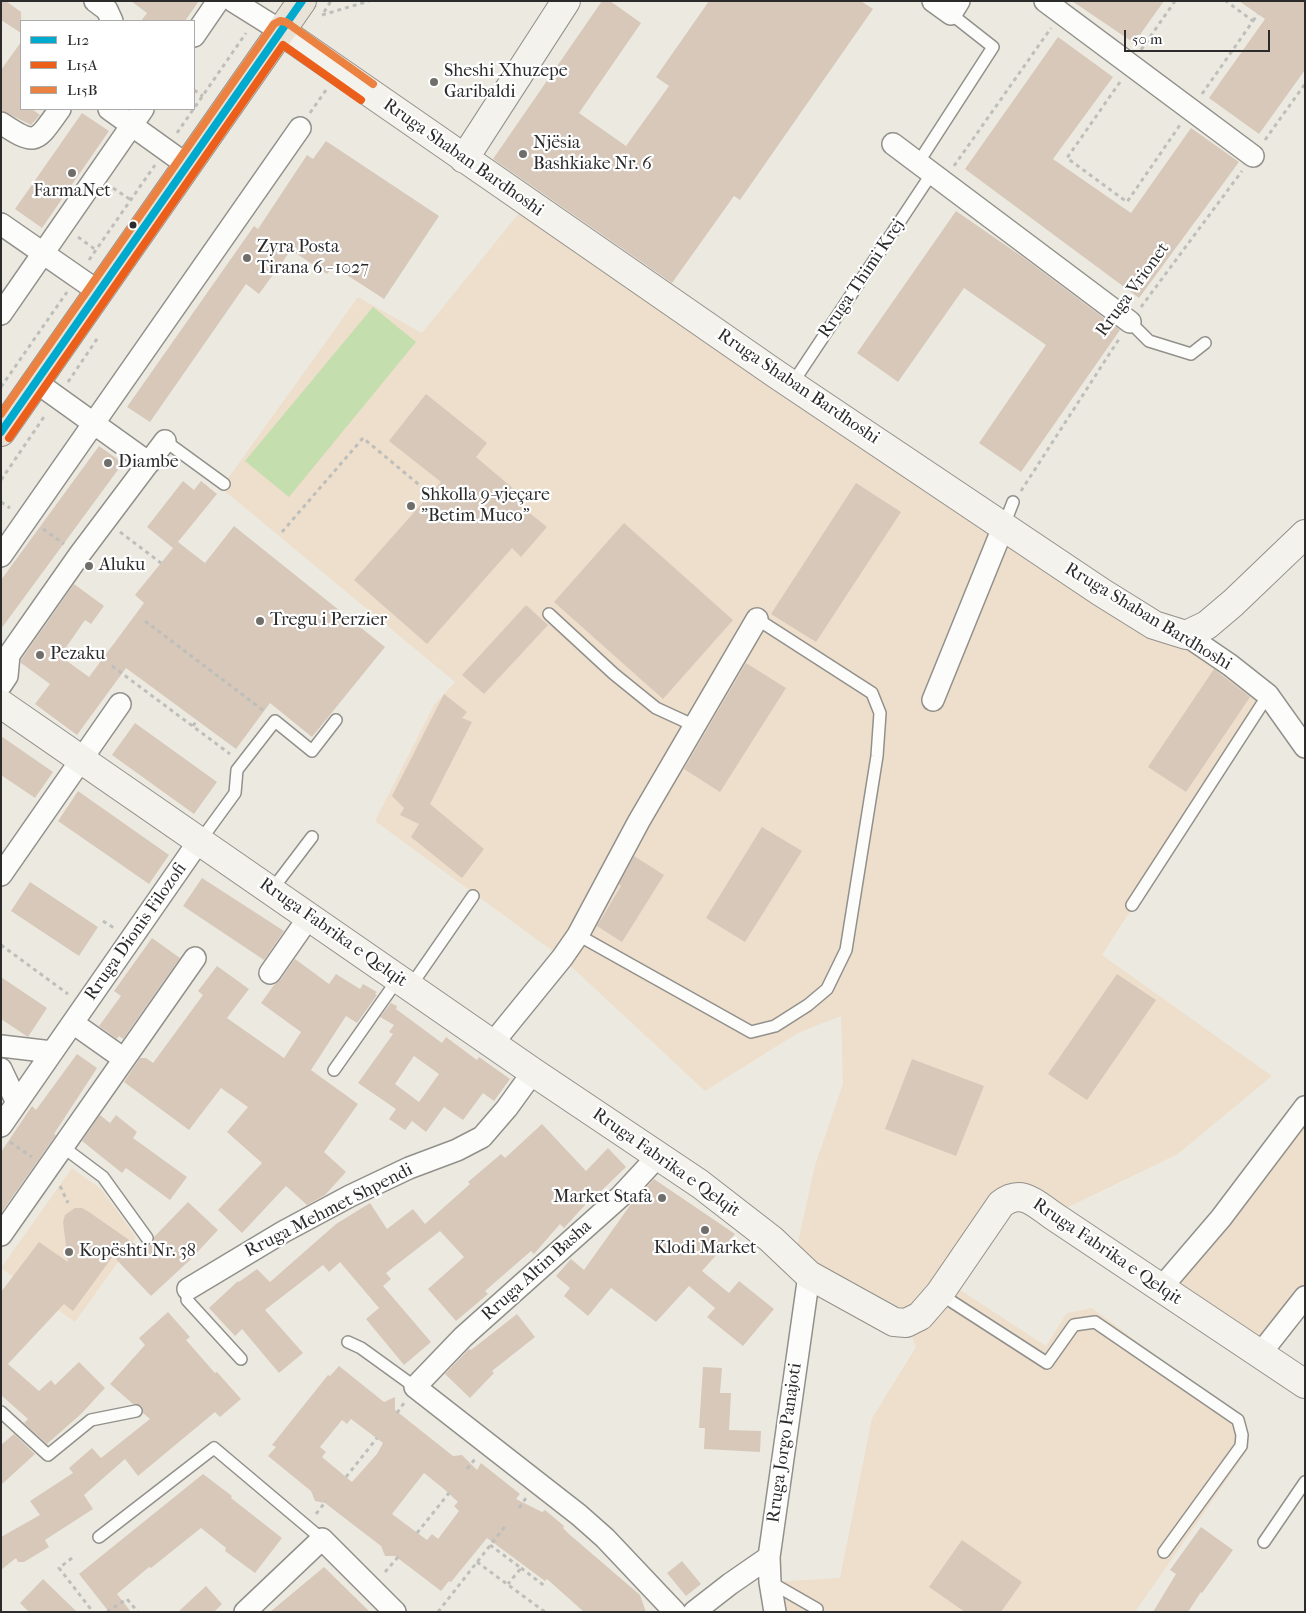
<!DOCTYPE html>
<html>
<head>
<meta charset="utf-8">
<style>
	body { margin:0 }
	#map { position:relative; width:1306px; height:1613px; overflow:hidden; background:#eceae0; font-family:"IM FELL French Canon",serif }
	canvas { display:block }
	.frame { position:absolute; inset:0; border:2px solid #2b2b2b; pointer-events:none }
	.legend { position:absolute; left:20px; top:20px; width:175px; height:90px; box-sizing:border-box; background:#fff; border:1px solid #aaa; margin:0; padding:6px 9px; list-style:none; font-size:15px; color:#2b2b2b }
	.legend li { display:flex; align-items:center; gap:10px; height:25px }
	.legend b { width:25px; border:1px solid #aaa }
	.scale { position:absolute; left:1124px; top:30px; width:146px; height:22px; box-sizing:border-box; border:2px solid #2b2b2b; border-top:0; padding-left:6px; font-size:15px; line-height:18px; white-space:nowrap; color:#2b2b2b; -webkit-text-stroke:4px #fff; paint-order:stroke }
</style>
</head>
<body>
<div id="map">
<canvas width="1306" height="1613"></canvas>
<div class="frame"></div>
<ul class="legend">
<li><b style="height:6px;background:#00a9ce"></b>L12</li>
<li><b style="height:6px;background:#eb5f1a"></b>L15A</li>
<li><b style="height:6px;background:#ec8241"></b>L15B</li>
</ul>
<div class="scale">50 m</div>
</div>
<script>
const ctx = document.querySelector('canvas').getContext('2d');
ctx.lineJoin = 'round';
function fillPath(path, color) { ctx.fillStyle = color; ctx.fill(path, 'evenodd'); }
function trace(path, color, width, dash) { ctx.strokeStyle = color; ctx.lineWidth = width; ctx.lineCap = dash ? 'butt' : 'round'; ctx.setLineDash(dash || []); ctx.stroke(path); }
function write(font, color, halo, rows, align = 'center') {
  ctx.font = font + ' "IM FELL French Canon",serif'; ctx.lineWidth = 4.5; ctx.setLineDash([]); ctx.textBaseline = 'middle'; ctx.strokeStyle = halo; ctx.fillStyle = color; for (const [text, x, y, turn = 0] of rows) {
    ctx.save(); ctx.translate(x, y); ctx.rotate((+turn || 0) * Math.PI / 180); ctx.textAlign = isNaN(turn) ? turn : align; if (halo) ctx.strokeText(text, 0, 0); ctx.fillText(text, 0, 0); ctx.restore();
  }
}
fillPath(new Path2D(`
	M527,203L1268,695L1102,955L1272,1076L1178,1154L1052,1215L1021,1196L948,1282L1046,1346L1067,1313L1092,1308L1246,1422L1249,1448L1135,1612H775L770,1582L840,1578L872,1418L916,1347L906,1323L794,1260L815,1165L843,1084L841,1016L798,1033L705,1091L562,958L375,821L434,705L455,682L221,488L358,297L422,333Z
	M1305,1107V1293L1260,1354L1161,1288Z
	M72,1168L101,1189L136,1237L75,1322L1,1268Z`), '#eedfcc');
fillPath(new Path2D(`
	M373,307L416,342L289,497L245,461Z`), '#c4dead');
fillPath(new Path2D(`
	M1,1H6L21,12V33L1,20Z
	M131,1H199L185,21H141L147,13Z
	M602,1H610L641,23L579,113L626,146L669,86L656,77L709,1H861L873,9L740,200L734,196L672,283L493,159Z
	M1072,1H1164L1134,43Z
	M1239,1H1305V70L1259,134L1209,98L1265,19Z
	M1058,37L1113,77L1053,159L1131,213L1191,128L1239,162L1139,298L965,169Z
	M21,42V109H32L40,115L31,125L1,110V70Z
	M82,113L109,131L42,228L15,209Z
	M326,141L439,216L384,299L333,266L327,274L291,250L259,294L246,284L150,422L127,407L254,226L258,229L307,155L313,159Z
	M956,211L1024,258L1120,330L1021,472L979,443L1046,345L964,288L898,382L857,353Z
	M426,394L487,443L476,457L522,496L517,503L547,527L521,557L512,548L427,644L354,580L441,482L389,441Z
	M99,446L123,463L1,629V580Z
	M183,481L194,490L201,481L217,494L173,548L147,527Z
	M856,483L901,512L816,642L771,614Z
	M624,523L733,620L663,699L554,602Z
	M234,526L385,647L312,737L270,703L236,749L126,668L77,735L35,704L50,684L21,663V660L74,584L104,606L91,624L85,620L60,656L89,677L144,603L135,595L178,542L205,563Z
	M526,605L548,625L484,694L462,675Z
	M746,663L786,688L720,792L684,769Z
	M1214,669L1250,697L1186,792L1148,767Z
	M444,694L467,712L462,718L472,722L430,804L484,849L462,878L411,837L419,824L400,815L404,808L392,796Z
	M135,723L217,782L194,814L112,755Z
	M1,736L53,772L35,798L1,775Z
	M78,791L169,855L149,884L58,821Z
	M762,827L802,851L745,942L706,918Z
	M634,856L664,875L622,942L597,926L621,886L619,884Z
	M202,878L284,931L264,960L183,906Z
	M30,882L98,927L79,956L11,911Z
	M152,938L180,958L123,1039L119,1036L117,1039L99,1026L121,996L114,991Z
	M295,959L329,984L336,974L360,989L363,984L377,992L375,994L377,995L357,1023L346,1016L311,1070L358,1104L324,1152L346,1172L325,1195L307,1205L286,1186L242,1233L218,1210L262,1163L227,1132L248,1107L221,1088L189,1130L124,1082L140,1058H146L153,1063L203,995L198,991L217,966L249,989L227,1018L284,1058L301,1032L261,1003L274,985L280,980Z
	M1117,974L1156,1000L1087,1100L1048,1074Z
	M1,977L47,1008L28,1037L1,1019Z
	M391,1003L397,1006L396,1009L442,1043L446,1037L477,1060L479,1057L510,1079L494,1101L483,1093L463,1120L444,1107L426,1132L412,1121L405,1130L389,1119L396,1109L358,1083L393,1034L389,1032L394,1025L380,1017ZM414,1056L439,1074L419,1102L395,1084Z
	M77,1054L97,1068L54,1134L56,1135L1,1213V1152L32,1106L36,1110Z
	M912,1059L984,1086L956,1156L885,1129Z
	M100,1115L110,1123L116,1115L137,1132L133,1138L187,1177L170,1200L126,1168L122,1173L82,1141Z
	M542,1124L586,1171L608,1148L626,1167L597,1195L596,1193L564,1228L560,1224L534,1254L531,1251L485,1291L488,1294L456,1321L428,1289L464,1257L440,1231L386,1273L391,1279L383,1286L431,1342L404,1365L366,1319L379,1308L340,1262L329,1272L323,1265L265,1310L303,1353L279,1373L242,1329L235,1336L209,1308L238,1281L239,1282L257,1269L270,1282L336,1224L370,1203L387,1229L413,1209L425,1224L470,1184L468,1182L501,1154L505,1158Z
	M654,1179L735,1234L702,1271L729,1293L739,1281L774,1309L743,1346L707,1317L715,1308L689,1286L656,1322L611,1288L588,1316L564,1296L570,1288L556,1276L571,1259L584,1270L631,1204Z
	M188,1202L218,1230L190,1260L151,1296L113,1256L73,1311L64,1304L8,1364L39,1391L51,1380L55,1385L79,1362L105,1388L81,1414L47,1444L24,1423L28,1419L1,1395V1292L39,1242L68,1262L63,1222L65,1215L75,1208H82L89,1212L142,1249L146,1245L152,1244L154,1237Z
	M168,1312L190,1337L186,1340L215,1373L217,1372L241,1399L220,1417L215,1412L138,1476L125,1459L84,1495L93,1509L45,1540L49,1547L24,1562H18L16,1558L1,1570V1537L40,1515L30,1501L73,1473L69,1468L92,1448L101,1458L150,1419L143,1413L141,1406L133,1404L110,1384L145,1345L139,1338Z
	M517,1314L535,1337L492,1371L494,1373L470,1398L445,1374L469,1349L471,1350Z
	M339,1366L384,1402L395,1397V1410L453,1456L462,1455L477,1470L481,1463L520,1494L516,1499L542,1512L545,1510L564,1526L563,1528L569,1534L640,1595L646,1612H584L547,1579L545,1581L487,1538L451,1582L449,1581L441,1591L395,1556H385L381,1546L325,1503L315,1501L311,1491L268,1456L276,1447L272,1445L328,1375L330,1376ZM351,1419L383,1443L377,1454L352,1482L322,1457L326,1452L320,1447L342,1420L347,1424ZM424,1473L444,1489L458,1502L454,1506L459,1511L438,1539L432,1534L427,1540L392,1514Z
	M703,1367L722,1368L720,1393H731L729,1430L761,1431L760,1452L704,1449L705,1428H699Z
	M14,1434L35,1454L1,1485V1445Z
	M203,1474L232,1496L231,1498L282,1538L255,1573L225,1551L226,1548L201,1528L151,1568L149,1567L117,1594L131,1612H109L79,1574Z
	M1201,1527L1233,1550L1202,1593L1201,1592L1188,1612H1153L1176,1574L1170,1570Z
	M962,1540L1022,1582L1001,1612H965L929,1587Z
	M682,1561L701,1584L686,1596L667,1573Z
	M324,1567L370,1612H270Z
	M43,1579L77,1612H29L20,1603Z
	M206,1586L222,1604L214,1612H178Z`), '#d7c8ba');
const lane = new Path2D(`
	M918,163L993,47L951,14
	M1130,322L1149,341L1191,354L1205,343
	M792,384L932,173
	M165,441L224,484
	M1004,525L1013,502
	M549,614L614,674L656,708L693,725
	M200,841L235,793L237,770L275,721L312,751L336,720
	M271,891L312,837
	M1132,905L1268,695
	M578,935L751,1032L775,1026L808,1005L827,989L846,950L877,756L880,713L872,693L757,619
	M410,987L473,896
	M334,1070L398,979
	M63,1147L103,1177L147,1238
	M188,1289L187,1300L241,1359
	M940,1294L1047,1363L1074,1325L1095,1322L1238,1420L1242,1435L1241,1446L1164,1552
	M348,1342L361,1348L415,1387
	M1,1412L48,1455L91,1420L136,1411
	M99,1537L214,1448L322,1539
	M1264,1542L1305,1482
	M770,1582L817,1609`);
const street = new Path2D(`
	M95,1L107,10L112,21
	M233,1L281,31
	M933,1L951,14L959,1
	M1045,1L1253,156
	M194,36L218,1
	M109,109L187,165
	M1,123C37,147 36,142 60,109
	M893,144L1130,322
	M1,224L99,292
	M1,314L143,109
	M36,382L149,463
	M1,556L300,128
	M1186,635L1230,665L1268,695L1305,747
	M1,685L7,676L9,655L80,554L165,441
	M933,700L1004,525
	M1,875L120,704
	M270,973L309,917
	M73,1023L124,1059
	M492,1044L562,958L578,935L639,821L757,619
	M1,1046L52,1052
	M1,1069L17,1103
	M1,1126L199,841
	M659,1155L621,1196L463,1337L415,1387L579,1515L605,1538L675,1612
	M1,1235L195,958
	M1161,1288L1221,1218L1305,1107
	M188,1289L283,1232L350,1196L409,1168L457,1150L482,1137L507,1108L533,1072
	M1260,1354L1305,1297
	M245,1612L322,1539L395,1612
	M694,1612L730,1584L769,1557
	M775,1612L770,1582L769,1557L809,1275`);
const secondary = new Path2D(`
	M281,31L776,374L1101,592L1154,625L1186,635L1207,625L1233,603L1305,534
	M464,159L566,1
	M1,704L533,1072L700,1184L771,1239L809,1275L894,1322L906,1323L920,1316L940,1293L1001,1204C1021,1188 1035,1203 1052,1215L1305,1384`);
const primary = new Path2D(`
	M1,432L302,1`);
trace(lane, '#92908b', 14);
trace(street, '#92908b', 24);
trace(secondary, '#92908b', 30);
trace(primary, '#92908b', 30);
trace(new Path2D(`
	M324,12L331,1
	M322,15L369,1
	M1253,21L1258,14
	M1141,50L1175,1
	M1120,82L1067,158L1127,202L1180,125
	M194,90L203,96
	M1202,94L1253,21L1226,1
	M310,113L326,90
	M177,133L246,33
	M1265,140L1305,84
	M954,166L1051,28
	M113,188L131,200
	M78,237L96,250
	M89,260L155,165
	M1141,307L1242,171
	M68,382L99,336
	M1,387L67,292
	M1,480L46,414
	M1021,491L1119,339
	M1,502L10,508
	M43,529L64,544
	M120,532L161,563
	M282,532L363,438L429,493
	M145,621L264,711
	M112,666L230,754
	M193,726L197,720
	M103,921L114,928
	M1,945L68,994
	M10,1142L32,1157
	M60,1186L68,1203
	M397,1413L404,1403
	M467,1469L475,1459
	M346,1477L377,1438
	M519,1508L526,1498
	M316,1514L326,1501
	M417,1533L449,1493
	M490,1545L521,1568L508,1584
	M72,1558L59,1568L93,1612
	M477,1562L545,1612
	M521,1568L546,1587
	M385,1572L398,1557
	M107,1612L127,1599L138,1612
	M438,1612L506,1525`), '#bebebb', 3, [4, 4]);
trace(lane, '#fcfcfa', 11);
trace(street, '#fcfcfa', 21);
trace(secondary, '#f4f2ec', 28);
trace(primary, '#e9e2d7', 28);
trace(new Path2D(`
	M1,432L302,1`), '#00a9ce', 8);
trace(new Path2D(`
	M9,438L283,45L361,100`), '#eb5f1a', 8);
trace(new Path2D(`
	M1,414L274,24L280,21L286,22L373,84`), '#ec8241', 8);
for (const [x, y, r, color] of [
	[434,82,5,"#6f6e6a"],
	[523,154,5,"#6f6e6a"],
	[72,173,5,"#6f6e6a"],
	[133,225,4.5,"#2b2b2b"],
	[247,258,5,"#6f6e6a"],
	[108,463,5,"#6f6e6a"],
	[411,506,5,"#6f6e6a"],
	[89,566,5,"#6f6e6a"],
	[260,621,5,"#6f6e6a"],
	[40,655,5,"#6f6e6a"],
	[662,1198,5,"#6f6e6a"],
	[705,1230,5,"#6f6e6a"],
	[69,1252,5,"#6f6e6a"]
]) { const dot = new Path2D(); dot.arc(x, y, r, 0, 2 * Math.PI); ctx.fillStyle = color; ctx.fill(dot); trace(dot, '#fff', 2); }
write('18px', '#2b2b2b', '#fff', [
	["Sheshi Xhuzepe",444,72],
	["Garibaldi",444,93],
	["Njësia",533,144],
	["Bashkiake Nr. 6",533,165],
	["FarmaNet",72,192,"center"],
	["Zyra Posta",257,248],
	["Tirana 6 - 1027",257,269],
	["Diambe",118,463],
	["Shkolla 9-vjeçare",421,496],
	["\"Betim Muco\"",421,517],
	["Aluku",99,566],
	["Tregu i Perzier",270,621],
	["Pezaku",50,655],
	["Market Stafa",652,1198,"right"],
	["Klodi Market",705,1249,"center"],
	["Kopështi Nr. 38",79,1252]
], 'left');
write('18px', '#2b2b2b', '#fff', [
	["Rruga Shaban Bardhoshi",463,158,35],
	["Rruga Thimi Krej",862,279,-56],
	["Rruga Vrionet",1133,290,-54],
	["Rruga Shaban Bardhoshi",798,387,34],
	["Rruga Shaban Bardhoshi",1148,617,31],
	["Rruga Dionis Filozofi",136,932,-55],
	["Rruga Fabrika e Qelqit",333,933,35],
	["Rruga Fabrika e Qelqit",666,1163,35],
	["Rruga Mehmet Shpendi",329,1211,-27],
	["Rruga Fabrika e Qelqit",1107,1252,34],
	["Rruga Altin Basha",537,1271,-42],
	["Rruga Jorgo Panajoti",785,1443,-82]
]);
</script>
</body>
</html>
